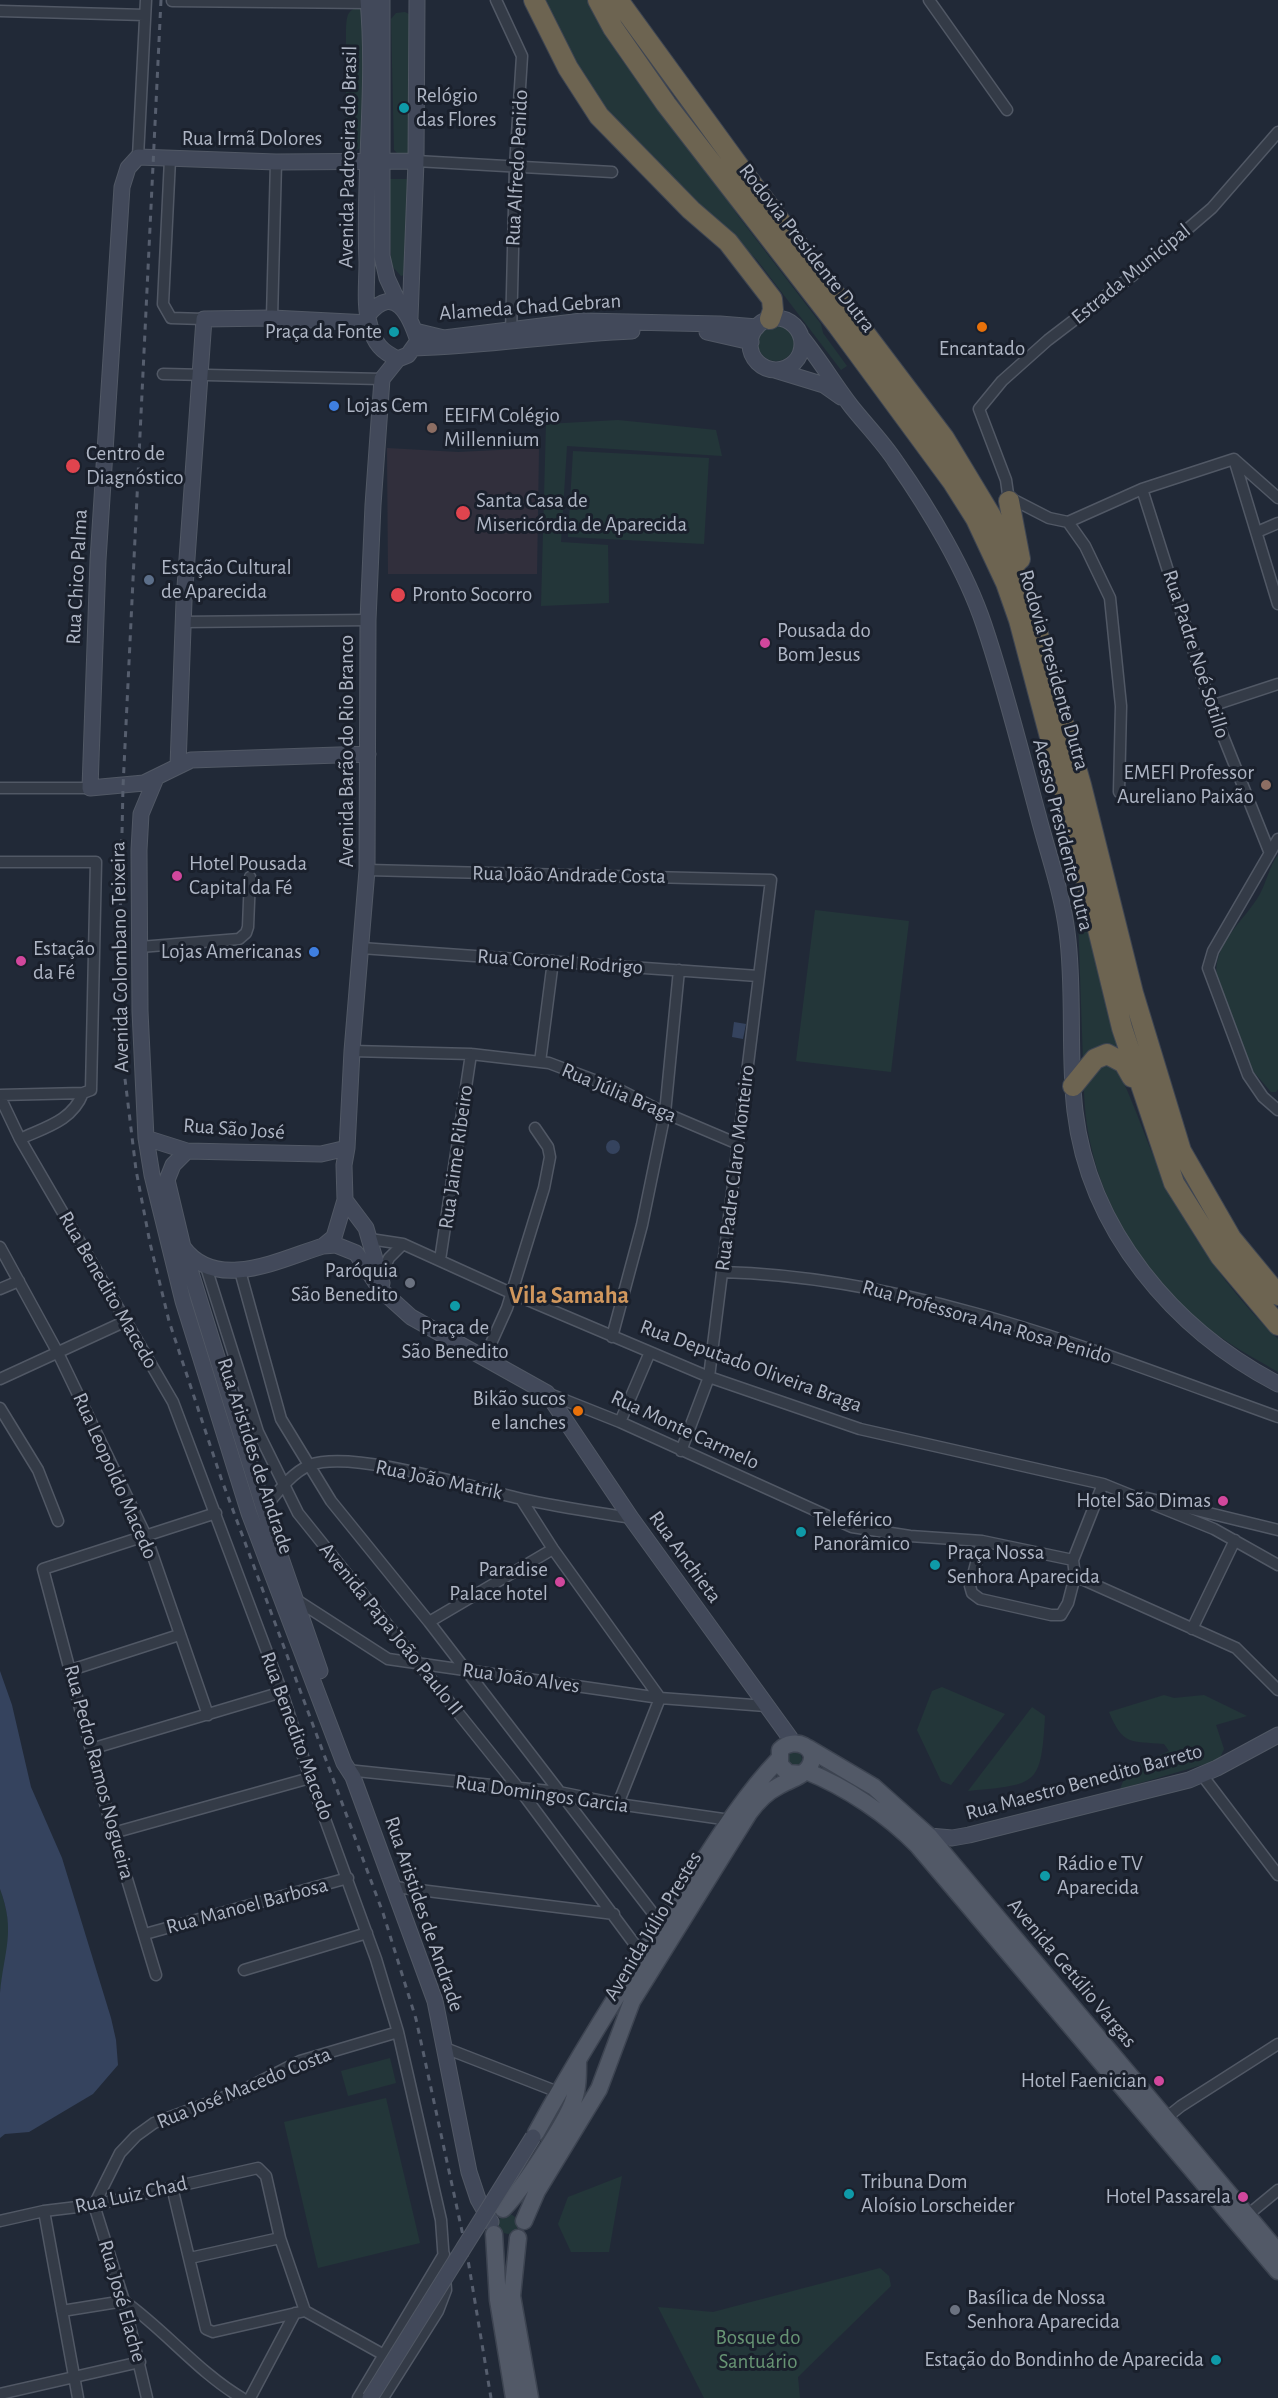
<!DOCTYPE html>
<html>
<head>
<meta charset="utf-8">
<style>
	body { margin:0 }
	canvas { display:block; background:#212937 }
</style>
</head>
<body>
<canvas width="1278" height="2398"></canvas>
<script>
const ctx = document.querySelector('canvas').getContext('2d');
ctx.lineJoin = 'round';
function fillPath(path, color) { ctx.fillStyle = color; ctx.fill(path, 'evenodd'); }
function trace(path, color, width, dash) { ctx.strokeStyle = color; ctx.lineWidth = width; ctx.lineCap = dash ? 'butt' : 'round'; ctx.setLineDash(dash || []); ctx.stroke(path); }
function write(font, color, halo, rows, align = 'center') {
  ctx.font = font + ' "Alegreya Sans",sans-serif'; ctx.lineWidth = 6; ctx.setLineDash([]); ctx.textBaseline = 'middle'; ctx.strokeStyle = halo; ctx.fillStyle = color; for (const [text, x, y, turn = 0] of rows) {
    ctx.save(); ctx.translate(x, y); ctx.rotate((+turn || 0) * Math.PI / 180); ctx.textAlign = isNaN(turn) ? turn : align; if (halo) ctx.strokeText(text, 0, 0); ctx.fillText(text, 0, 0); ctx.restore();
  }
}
fillPath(new Path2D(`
	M539,448L537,574H388L387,448L458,452Z`), '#312f3c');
fillPath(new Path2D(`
	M540,0H588L621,59L673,121L739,217L821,324L823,333L847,366L841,370L757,260L603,114Z
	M359,7L363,9L365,21L362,147L349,155L346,150V29C347,18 346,10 359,7Z
	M405,12L411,15L412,148L408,153L398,154L394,150L391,19L396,13Z
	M389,179H410L407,274L401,276L391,265Z
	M758 343a18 18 0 1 1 36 0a18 18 0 1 1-36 0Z
	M618,420L716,430L722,456L567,446L561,542L608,545L609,603L541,606L546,424Z
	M573,451L709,458L704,544L568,537Z
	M1278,855V1089L1276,1092H1271L1252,1070L1217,980C1211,944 1244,922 1260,894C1267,881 1269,867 1278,855Z
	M815,910L909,921L891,1072L796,1061Z
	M1086,915L1121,1050C1103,1040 1096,1047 1083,1061L1078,917Z
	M1105,1064L1115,1069L1122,1079C1136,1109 1146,1140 1159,1169C1186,1231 1229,1292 1278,1339V1372C1254,1358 1230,1345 1208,1328C1133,1269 1082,1175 1084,1079Z
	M942,1687L1005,1714L951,1785L941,1781L917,1730L932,1691Z
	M1164,1695L1174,1698L1204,1695L1247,1716L1216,1725L1224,1749L1219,1760L1120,1789L1128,1769L1169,1751L1164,1744C1131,1741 1123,1746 1109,1712Z
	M1032,1707L1045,1716C1041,1787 1037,1784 968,1791Z
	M788 1759a7 7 0 1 1 14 0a7 7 0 1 1-14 0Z
	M0,1889C15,1929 7,1952 0,1993Z
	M390,2058L396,2083L348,2096L341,2071Z
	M386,2098L420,2243L318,2268L284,2122Z
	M622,2176L609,2252H571L558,2224L568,2197Z
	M498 2224a10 10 0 1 1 20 0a10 10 0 1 1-20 0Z
	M880,2268L889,2276L891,2286L798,2377L800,2398H704L658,2307L713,2312Z`), '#233639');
fillPath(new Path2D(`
	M734,1022L746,1024L743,1039L732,1037Z
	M606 1147a7 7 0 1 1 14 0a7 7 0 1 1-14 0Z
	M0,1671L12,1705L31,1787L62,1858L111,2018L116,2040L118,2065L93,2094L29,2132L5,2134L0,2138C0,2090 0,2040 0,1993C4,1950 16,1932 0,1889Z`), '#35435e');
const street = new Path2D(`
	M496,0L522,56L515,166L511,335
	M929,0L1007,110
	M172,1L369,3
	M0,11L145,15
	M138,157L146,0
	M170,159L163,304L171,318L204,319
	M416,161L612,172
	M272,318L276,162
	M163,374L382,379
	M1234,459L1142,489L1068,522L1049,518L1014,500L1009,501L1006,480L979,409L1002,381L1048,340L1141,269L1212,208L1278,132
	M1234,459L1278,604
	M1234,459L1278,498
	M1142,489L1211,706L1269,851
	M1068,522L1085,546L1110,598L1121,706L1119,792
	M1257,532L1278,523
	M183,622L368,620
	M1211,706L1278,684
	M0,788H90
	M1278,839L1213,951L1208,968L1248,1075L1263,1097L1278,1110
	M0,862H96L91,1090L83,1093C72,1121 46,1127 20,1139
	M367,870L771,880L709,1377L681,1451
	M140,947L239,939L246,933L248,927L250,877
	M361,948L758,976
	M352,1051L471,1054L549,1063L618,1089L665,1113L738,1144
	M540,1062L553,961
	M0,1095L83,1093
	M0,1097L20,1139L173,1402L282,1692L310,1778L376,1959L398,2032L441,2220L446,2290L438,2311L383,2398
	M370,1239L403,1244L511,1293L709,1377L860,1429L1103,1484L1214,1529L1278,1565
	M0,1247L58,1353L146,1536L208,1715
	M440,1260L471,1054
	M206,1267L258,1432L298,1513L520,1790L642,1954
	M240,1271L281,1419L331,1501L429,1622L662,1925
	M722,1272C916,1277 1098,1352 1278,1417
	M380,1277L389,1258L403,1244
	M0,1289L19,1281
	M612,1337L642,1225L665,1113L679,970
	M484,1359L507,1308L544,1188L550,1157L548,1147L535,1128
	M0,1379L126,1321
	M547,1393L620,1422L852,1527L910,1536L982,1541L1073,1560
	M0,1408L38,1470L58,1521
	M620,1422L650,1352
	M1147,1498L1278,1530
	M521,1499L553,1549L660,1698L618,1804
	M264,1509C277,1493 291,1473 310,1465C353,1449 474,1488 522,1499C558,1507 594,1512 631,1518
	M982,1541L970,1586L972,1593L980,1599L1051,1615H1061L1068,1603L1075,1576L1073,1560L1103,1484
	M1075,1576L1236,1648L1278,1690
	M295,1599L388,1659L660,1698L766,1706
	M429,1622L553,1549
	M1192,1629L1235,1540
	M71,1670L179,1635
	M91,1749L282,1692
	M347,1770L559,1792L618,1804L730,1820
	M1202,1775L1278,1875
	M113,1833L310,1778
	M395,1887L614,1914
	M145,1934L348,1878
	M244,1970L367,1933
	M156,1975L113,1833L43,1569L216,1513
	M445,2048L558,2092
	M1161,2122L1181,2106L1278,2044
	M172,2187L206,2329L213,2332L305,2311
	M44,2211L78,2398
	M1244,2218L1278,2190
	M0,2221L44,2211L94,2205L258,2168L266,2176L280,2238L305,2311L384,2355
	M190,2258L280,2238
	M62,2311L124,2301C165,2330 199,2373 242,2398
	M0,2394L140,2362
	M147,2398L124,2301L94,2205L120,2153L136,2136L154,2123L243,2090L300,2061L398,2032
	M250,2398L295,2313
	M358,2398L444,2254`);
const secondary = new Path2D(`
	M368,0C376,87 363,175 367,262C367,282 364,307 370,326C374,343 382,352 398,359L408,355L418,341C410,316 395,283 369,314
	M382,0V256L387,278L400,306
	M410,318L416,161L417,0
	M750 344a26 26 0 1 1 52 0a26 26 0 1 1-52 0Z
	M415,331L444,338L582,321L720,324L757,327
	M707,332L751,342
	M802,338C820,360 834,384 851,406C866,425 883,442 896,462C929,509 966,571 984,625C1005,687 1021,752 1038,815C1048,854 1062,892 1067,932C1075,991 1068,1052 1075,1111C1089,1230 1174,1330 1278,1384
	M414,348C487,346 559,334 632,331
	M775,370L824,385L841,397
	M368,754L191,760L144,783L90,788L98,560L122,187L128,168L138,157L276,162L416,161
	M178,766L184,601L204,319L272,318L369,323
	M156,778L141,814L139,850L140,1011L146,1138L152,1175L183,1301L249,1513L344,1763L353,1777L435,2001L469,2172L478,2199L491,2222
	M146,1138L187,1151L321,1154L347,1148
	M187,1151L173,1165L167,1180L183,1247L264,1509L320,1671
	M345,1200L366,1228L382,1283
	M323,1246L336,1245L356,1253L380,1289L411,1317L547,1393L631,1518L793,1742
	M183,1247C216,1293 281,1259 323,1246L334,1237L345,1200L344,1165L347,1148L352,1051L367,870L368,620L373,505L382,379L398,359
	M929,1836L952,1838L969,1835L1189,1780L1217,1768L1278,1735`);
const primary = new Path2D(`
	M808,1748L874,1787L929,1836L1278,2252
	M806,1771C846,1787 888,1815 918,1846L1278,2271
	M536,2133C581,2051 631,1972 682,1894C712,1848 740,1800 778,1760
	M503,2209C520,2193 568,2120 574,2099C578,2088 578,2075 578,2062
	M524,2221L537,2191L599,2089L632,2001L749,1813C757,1802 765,1793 777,1787C786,1781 803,1777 809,1767C821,1748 794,1735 780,1750V1765L788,1773L802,1774
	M494,2234L498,2300L514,2398
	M518,2238L512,2296L530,2398`);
const highway = new Path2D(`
	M534,0L568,68L599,116L691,210L728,242L772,299L773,310L770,319
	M598,0L613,28L666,104L838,326L952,481L976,519L1006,583L1019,620L1064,790L1122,1028L1174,1183L1220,1256L1278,1325
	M618,0L746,176L944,438L991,516L1031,609L1081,785L1133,993L1181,1151L1231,1238L1278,1295
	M1009,501L1020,559
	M1073,1086L1095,1059L1107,1054L1124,1063L1132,1077`);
trace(street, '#515865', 13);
trace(secondary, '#515865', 17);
trace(primary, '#3d4451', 19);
trace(highway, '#3e4552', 22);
trace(street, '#343b47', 10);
trace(secondary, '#42495a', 15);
trace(primary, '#525967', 16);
trace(highway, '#6d6451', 20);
trace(new Path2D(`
	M161,0L123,787L119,972L122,1054L136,1170L150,1243L169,1321L221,1478L383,1913L416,2019L467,2254L491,2398`), '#565e6e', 3, [6, 6]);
const secondaryBridge = new Path2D(`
	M370,2398L533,2137`);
trace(secondaryBridge, '#515865', 17, []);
trace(secondaryBridge, '#42495a', 15);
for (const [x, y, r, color] of [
	[404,108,6,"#0f9aa8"],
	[982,327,6,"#e8710a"],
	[394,332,6,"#0f9aa8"],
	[334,406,6,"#3f7fe0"],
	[432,428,6,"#8d6e63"],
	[73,466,8,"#e0444e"],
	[463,513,8,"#e0444e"],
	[149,580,6,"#5c6f8a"],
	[398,595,8,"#e0444e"],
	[765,643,6,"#d1479c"],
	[1266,785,6,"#8d6e63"],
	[177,876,6,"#d1479c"],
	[314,952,6,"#3f7fe0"],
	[21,961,6,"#d1479c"],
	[410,1283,6,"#6b7280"],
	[455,1306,6,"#0f9aa8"],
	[578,1411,6,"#e8710a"],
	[1223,1501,6,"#d1479c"],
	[801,1532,6,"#0f9aa8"],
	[935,1565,6,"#0f9aa8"],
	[560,1582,6,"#d1479c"],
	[1045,1876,6,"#0f9aa8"],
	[1159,2081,6,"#d1479c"],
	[849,2194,6,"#0f9aa8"],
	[1243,2197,6,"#d1479c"],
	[955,2310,6,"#6b7280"],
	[1216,2360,6,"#0f9aa8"]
]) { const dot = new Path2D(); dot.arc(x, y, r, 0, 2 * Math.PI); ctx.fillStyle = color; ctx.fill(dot); trace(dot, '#1a202c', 2); }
write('21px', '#aeb5c4', '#1a202c', [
	["Relógio",416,96],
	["das Flores",416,120],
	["Praça da Fonte",382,332,"right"],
	["Encantado",982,349,"center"],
	["Lojas Cem",346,406],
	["EEIFM Colégio",444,416],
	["Millennium",444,440],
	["Centro de",86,454],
	["Diagnóstico",86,478],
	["Santa Casa de",476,501],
	["Misericórdia de Aparecida",476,525],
	["Estação Cultural",161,568],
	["de Aparecida",161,592],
	["Pronto Socorro",412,595],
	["Pousada do",777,631],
	["Bom Jesus",777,655],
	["EMEFI Professor",1254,773,"right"],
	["Aureliano Paixão",1254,797,"right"],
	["Hotel Pousada",189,864],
	["Capital da Fé",189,888],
	["Estação",33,949],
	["da Fé",33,973],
	["Lojas Americanas",302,952,"right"],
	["Paróquia",398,1271,"right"],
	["São Benedito",398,1295,"right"],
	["Praça de",455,1328,"center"],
	["São Benedito",455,1352,"center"],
	["Bikão sucos",566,1399,"right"],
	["e lanches",566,1423,"right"],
	["Hotel São Dimas",1211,1501,"right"],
	["Teleférico",813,1520],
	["Panorâmico",813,1544],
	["Praça Nossa",947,1553],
	["Senhora Aparecida",947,1577],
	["Paradise",548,1570,"right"],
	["Palace hotel",548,1594,"right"],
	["Rádio e TV",1057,1864],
	["Aparecida",1057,1888],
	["Hotel Faenician",1147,2081,"right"],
	["Tribuna Dom",861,2182],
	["Aloísio Lorscheider",861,2206],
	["Hotel Passarela",1231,2197,"right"],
	["Basílica de Nossa",967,2298],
	["Senhora Aparecida",967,2322],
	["Estação do Bondinho de Aparecida",1204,2360,"right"]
], 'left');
write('21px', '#aeb5c4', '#1a202c', [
	["Rua Irmã Dolores",252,139],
	["Avenida Padroeira do Brasil",348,157,-89],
	["Rua Alfredo Penido",517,168,-87],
	["Rodovia Presidente Dutra",807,248,52],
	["Estrada Municipal",1131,274,-39],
	["Alameda Chad Gebran",530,307,-4],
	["Rua Chico Palma",77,577,-87],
	["Rua Padre Noé Sotillo",1196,654,72],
	["Rodovia Presidente Dutra",1054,670,74],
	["Avenida Barão do Rio Branco",347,751,-90],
	["Acesso Presidente Dutra",1063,835,76],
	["Rua João Andrade Costa",569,875,1],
	["Avenida Colombano Teixeira",120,957,-91],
	["Rua Coronel Rodrigo",560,962,4],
	["Rua Júlia Braga",619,1093,23],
	["Rua São José",234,1129,4],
	["Rua Jaime Ribeiro",456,1157,-82],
	["Rua Padre Claro Monteiro",735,1168,-83],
	["Rua Benedito Macedo",108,1290,60],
	["Rua Professora Ana Rosa Penido",987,1322,16],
	["Rua Deputado Oliveira Braga",751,1366,20],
	["Rua Monte Carmelo",685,1430,25],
	["Rua Aristides de Andrade",255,1456,72],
	["Rua Leopoldo Macedo",115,1476,66],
	["Rua João Matrik",439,1480,12],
	["Rua Anchieta",685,1557,54],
	["Avenida Papa João Paulo II",391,1629,51],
	["Rua João Alves",521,1678,8],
	["Rua Benedito Macedo",297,1736,70],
	["Rua Pedro Ramos Nogueira",99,1772,75],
	["Rua Maestro Benedito Barreto",1084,1782,-15],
	["Rua Domingos Garcia",542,1794,8],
	["Rua Manoel Barbosa",247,1906,-15],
	["Rua Aristides de Andrade",424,1914,71],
	["Avenida Júlio Prestes",653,1926,-59],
	["Avenida Getúlio Vargas",1072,1973,50],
	["Rua José Macedo Costa",244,2088,-22],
	["Rua Luiz Chad",131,2195,-12],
	["Rua José Elache",122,2301,74]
]);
write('21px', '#679474', '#1a202c', [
	["Bosque do",758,2338],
	["Santuário",758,2362]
]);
write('bold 24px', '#d0975d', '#1a202c', [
	["Vila Samaha",569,1296]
]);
</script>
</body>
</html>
